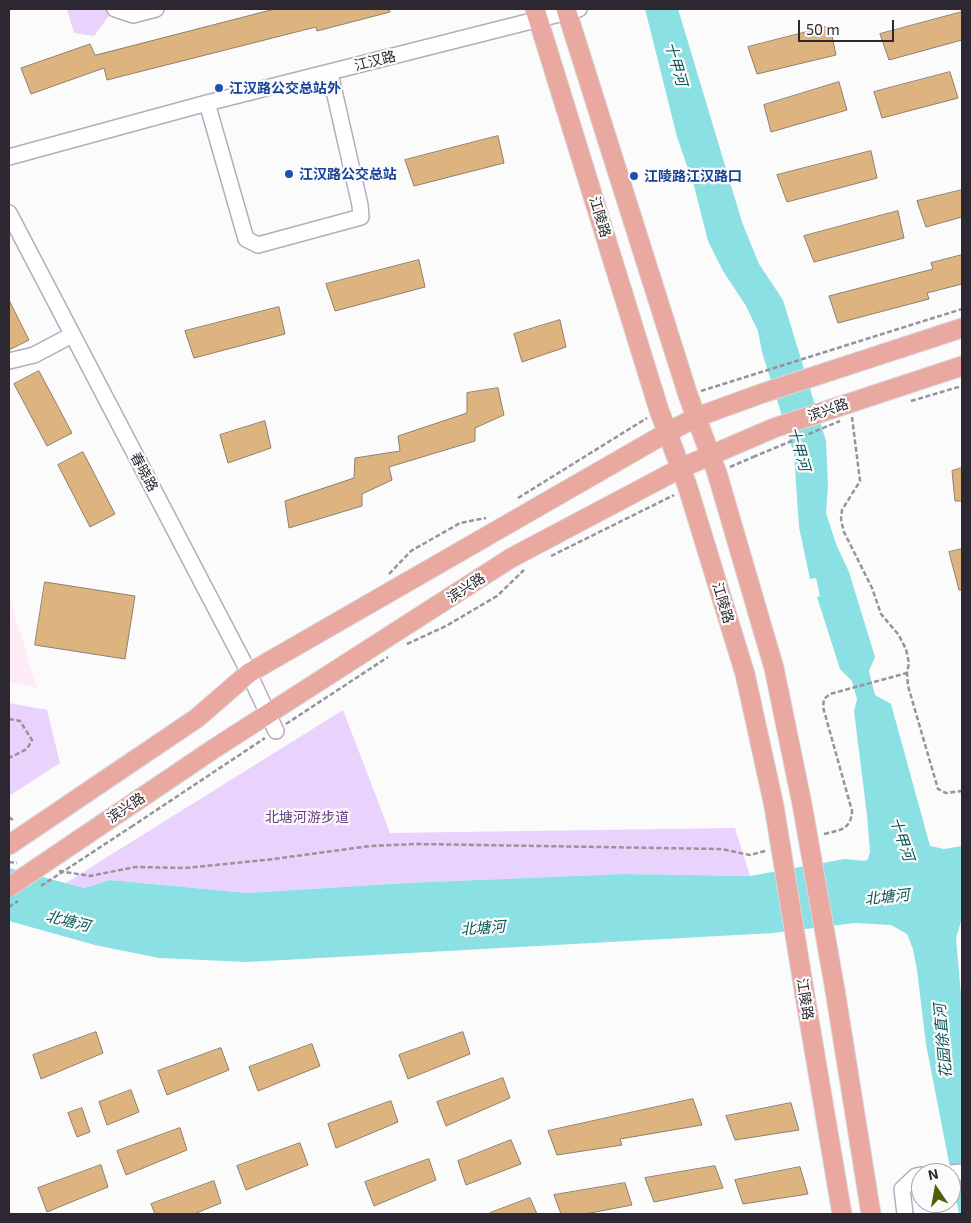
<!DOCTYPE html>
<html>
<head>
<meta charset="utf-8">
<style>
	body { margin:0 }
	#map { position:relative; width:971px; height:1223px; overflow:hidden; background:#fbfbfb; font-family:"Exo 2",sans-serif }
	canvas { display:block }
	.frame { position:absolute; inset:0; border:10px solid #2c2730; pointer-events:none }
	.north { position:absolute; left:911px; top:1163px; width:50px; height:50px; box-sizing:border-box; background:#fbfbfb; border:1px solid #a8a6aa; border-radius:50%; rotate:348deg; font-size:14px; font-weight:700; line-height:20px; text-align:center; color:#2c2730 }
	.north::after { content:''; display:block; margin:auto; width:18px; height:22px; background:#4e6007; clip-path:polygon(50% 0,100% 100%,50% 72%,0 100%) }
	.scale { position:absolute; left:798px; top:20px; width:96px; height:22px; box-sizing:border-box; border:2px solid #2c2730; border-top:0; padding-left:6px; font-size:15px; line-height:18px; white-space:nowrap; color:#2c2730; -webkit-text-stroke:4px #fbfbfb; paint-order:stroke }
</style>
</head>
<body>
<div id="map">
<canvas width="971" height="1223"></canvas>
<div class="frame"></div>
<div class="north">N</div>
<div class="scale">50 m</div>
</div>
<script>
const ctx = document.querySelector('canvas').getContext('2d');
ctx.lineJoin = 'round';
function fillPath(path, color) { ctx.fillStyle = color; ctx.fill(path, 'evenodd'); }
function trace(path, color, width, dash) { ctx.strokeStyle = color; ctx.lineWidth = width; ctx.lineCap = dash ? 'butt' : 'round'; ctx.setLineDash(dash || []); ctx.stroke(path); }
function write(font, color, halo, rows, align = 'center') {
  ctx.font = font + ' "Exo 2","Noto Sans SC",sans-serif'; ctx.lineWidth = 4.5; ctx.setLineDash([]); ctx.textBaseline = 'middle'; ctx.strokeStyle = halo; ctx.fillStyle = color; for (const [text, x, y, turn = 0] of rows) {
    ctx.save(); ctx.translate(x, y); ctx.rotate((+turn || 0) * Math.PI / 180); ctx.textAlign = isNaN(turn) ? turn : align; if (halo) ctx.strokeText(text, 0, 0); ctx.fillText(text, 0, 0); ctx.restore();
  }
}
fillPath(new Path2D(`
	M9,596L37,688L9,682Z`), '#feebf5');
fillPath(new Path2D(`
	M67,9H114L94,36L74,33Z
	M9,703L47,710L60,763L9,796Z
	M343,710L390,833L735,828L750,876L623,874L406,883L247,893L110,880L84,888L64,884Z`), '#e9d2fb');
fillPath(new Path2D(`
	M645,9H678L742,222L759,264L783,300L826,441L828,486L826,513L836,544L849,572L875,657L869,671L875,695L891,704L930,846L944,849L962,846V918L956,938L962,1006V1214H959L926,1044L917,970L913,949L907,934L891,925L855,923L773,933L247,962L159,958L95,945L9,921V868L84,888L110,880L247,893L406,883L623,874L750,876L845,859L864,861L868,859L870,852L867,815L854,711L857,699L852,681L840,669L817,597L820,596L816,578L810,579L799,527L794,454L762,352L758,331L746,306L723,271L708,241L694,186L677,137Z`), '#8be0e3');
const building = new Path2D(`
	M275,9H389L390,12L317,31L316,27L107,80L104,68L31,94L21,68L90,44L95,55Z
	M962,12V40L889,60L880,34Z
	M830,26L836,55L757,74L748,47Z
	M950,72L958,98L882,118L874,92Z
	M839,82L847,110L771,132L764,105Z
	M498,136L504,163L414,186L405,160Z
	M871,151L877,178L787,202L777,175Z
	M962,190V217L926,227L917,201Z
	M898,211L904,238L814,262L804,236Z
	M962,255V284L927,293L929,299L838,323L829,296L933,269L931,263Z
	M419,260L425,287L335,311L326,284Z
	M9,300L29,340L9,350Z
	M279,307L285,334L194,358L185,331Z
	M560,320L566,347L522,362L514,334Z
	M39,371L72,433L47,446L14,384Z
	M498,388L504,415L475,428V441L389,467L392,480L362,494V506L289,528L285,501L354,478L355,458L400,451L398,436L467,413V393Z
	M265,421L271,448L228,463L220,435Z
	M83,452L115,514L90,527L58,465Z
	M962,468V501H955L952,471Z
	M962,549V590H959L949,552Z
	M45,582L135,596L125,659L35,645Z
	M96,1032L103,1053L41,1079L33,1055Z
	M463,1032L470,1054L408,1079L399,1055Z
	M312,1044L320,1066L258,1091L249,1067Z
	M221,1048L229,1070L167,1095L158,1071Z
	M503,1078L510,1098L446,1126L437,1102Z
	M131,1090L139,1112L107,1125L99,1102Z
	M693,1099L702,1125L620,1139L622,1145L557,1155L548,1131Z
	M391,1101L398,1122L336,1148L328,1124Z
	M791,1103L799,1130L735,1140L726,1116Z
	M82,1108L90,1132L77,1137L68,1113Z
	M180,1128L187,1150L126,1175L117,1151Z
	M511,1140L521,1164L466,1185L458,1161Z
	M300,1143L308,1165L246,1190L237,1166Z
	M429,1159L436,1180L374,1206L365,1182Z
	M101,1165L108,1187L47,1212L38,1188Z
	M715,1166L723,1188L654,1202L645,1178Z
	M800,1167L808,1194L743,1204L735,1180Z
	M214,1181L221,1203L194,1214H155L151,1204Z
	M625,1183L632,1205L585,1214H561L554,1195Z
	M530,1198L537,1214H490V1213Z`);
fillPath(building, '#ddb480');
trace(building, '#907f6a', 1);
const minor = new Path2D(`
	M115,9L133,15L156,9
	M207,103L246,239L258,245L361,217L360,205L330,73
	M9,157L207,103L579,9
	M9,213L243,661L276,731
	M9,361L34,355L72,335
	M905,1214L902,1189L916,1176L921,1175`);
const major = new Path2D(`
	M535,9L659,410L688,488L745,674L774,806
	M566,9L688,395L717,473L774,668L802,804
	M215,748L511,558L681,468L774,428L962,366
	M9,845L197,718L249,673L668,432L697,417L763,393L962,328
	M835,990L871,1214
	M805,996L842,1214`);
trace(minor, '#b7aac2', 18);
trace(major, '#d9d8da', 21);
trace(new Path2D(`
	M701,391L962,309
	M911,401L962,386
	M852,417L860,481L842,510L841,520L844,532L872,588L881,614L898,634L906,649L909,663L907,673L908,686L938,789L946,793L962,791
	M730,467L753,457
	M518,498L647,418
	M551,556L674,495
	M389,574L411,551L460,523L486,518
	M407,644L446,626L497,596L524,570
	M9,719L20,721L32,740L27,749L9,758
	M286,724L388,657
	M9,817L14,821
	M131,827L265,738
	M824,834C840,830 851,830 852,811L823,707L824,699L830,694L907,673
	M9,862L17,863
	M59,871L90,876L135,867L184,868L266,860L370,846L416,844L721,849L750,855L765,851`), '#979499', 2.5, [5, 2.5]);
trace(minor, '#fff', 15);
trace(major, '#e9a9a0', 19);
const minorBridge = new Path2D(`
	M951,1173L962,1172`);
const majorBridge = new Path2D(`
	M802,804L835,990
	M774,806L805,996
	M9,887L215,748`);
trace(minorBridge, '#b7aac2', 18, []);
trace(majorBridge, '#d9d8da', 21, []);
trace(new Path2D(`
	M753,457L840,421
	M41,886L131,827
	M9,907L18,901`), '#979499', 2.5, [5, 2.5]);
trace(minorBridge, '#fff', 15);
trace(majorBridge, '#e9a9a0', 19);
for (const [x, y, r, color] of [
	[219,88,5,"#1a4fb4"],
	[289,174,5,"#1a4fb4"],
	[634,176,5,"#1a4fb4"]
]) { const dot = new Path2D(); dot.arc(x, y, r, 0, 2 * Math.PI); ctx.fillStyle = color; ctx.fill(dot); trace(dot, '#fbfbfb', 2); }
write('14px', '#2c2730', '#fbfbfb', [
	["江汉路",375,61,-14],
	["江陵路",600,217,73],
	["滨兴路",828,410,-19],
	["春晓路",144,472,62],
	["滨兴路",466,588,-33],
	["江陵路",723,603,73],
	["滨兴路",126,808,-34],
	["江陵路",805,999,81]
]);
write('bold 14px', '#164399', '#fbfbfb', [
	["江汉路公交总站外",229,88],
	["江汉路公交总站",299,174],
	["江陵路江汉路口",644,176]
], 'left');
write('14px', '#673f82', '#fbfbfb', [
	["北塘河游步道",307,817]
]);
write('italic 15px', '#085759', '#fbfbfb', [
	["十甲河",676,64,74],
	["十甲河",799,449,74],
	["十甲河",902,839,71],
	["北塘河",887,897,-6],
	["北塘河",68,921,14],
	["北塘河",483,928,-4],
	["花园徐直河",943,1041,-95]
]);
</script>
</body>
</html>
